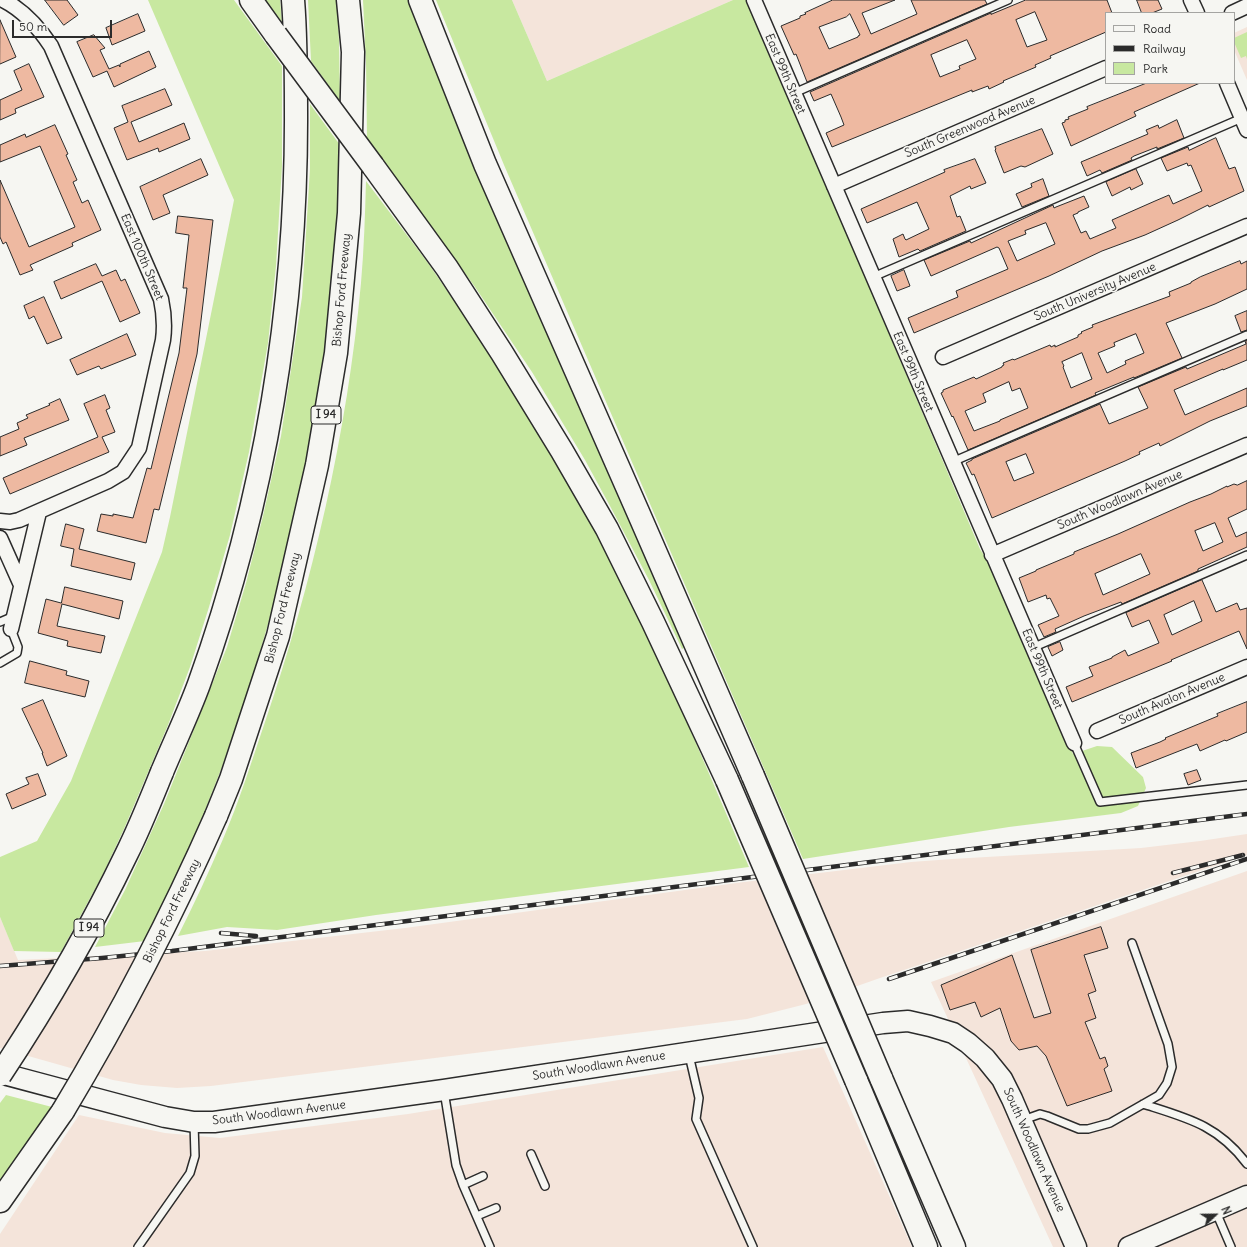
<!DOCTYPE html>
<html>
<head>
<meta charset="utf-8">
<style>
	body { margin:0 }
	#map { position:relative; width:1247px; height:1247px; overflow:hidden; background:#f6f6f2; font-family:Delius,sans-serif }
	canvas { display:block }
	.legend { position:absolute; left:1105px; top:12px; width:130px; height:72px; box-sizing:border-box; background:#f6f6f2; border:1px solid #a5a5a2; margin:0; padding:5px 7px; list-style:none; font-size:12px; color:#2b2b2b }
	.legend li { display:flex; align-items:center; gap:8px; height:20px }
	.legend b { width:20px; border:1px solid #a5a5a2 }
	.north { position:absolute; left:1195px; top:1195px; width:40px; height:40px; -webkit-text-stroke:3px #f6f6f2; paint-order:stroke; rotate:68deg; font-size:11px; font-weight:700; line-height:16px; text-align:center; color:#2b2b2b }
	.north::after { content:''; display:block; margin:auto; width:14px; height:18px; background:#2b2b2b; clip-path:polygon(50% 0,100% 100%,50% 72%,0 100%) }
	.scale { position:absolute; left:12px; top:20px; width:100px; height:18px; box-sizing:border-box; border:2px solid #2b2b2b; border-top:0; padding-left:5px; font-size:12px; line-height:14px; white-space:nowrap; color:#2b2b2b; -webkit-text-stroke:3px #f6f6f2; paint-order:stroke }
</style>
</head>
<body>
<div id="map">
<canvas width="1247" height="1247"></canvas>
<ul class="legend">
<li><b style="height:5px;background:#f6f6f2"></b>Road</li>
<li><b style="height:5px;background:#2b2b2b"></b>Railway</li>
<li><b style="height:11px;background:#c8e8a0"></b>Park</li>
</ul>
<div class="north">N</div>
<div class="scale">50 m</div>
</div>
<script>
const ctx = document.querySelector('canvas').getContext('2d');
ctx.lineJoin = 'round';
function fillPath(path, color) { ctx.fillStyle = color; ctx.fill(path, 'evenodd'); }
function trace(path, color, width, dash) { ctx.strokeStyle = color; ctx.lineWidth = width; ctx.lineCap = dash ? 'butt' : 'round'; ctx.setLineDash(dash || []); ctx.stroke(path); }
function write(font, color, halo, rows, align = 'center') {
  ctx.font = font + ' Delius,sans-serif'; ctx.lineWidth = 3.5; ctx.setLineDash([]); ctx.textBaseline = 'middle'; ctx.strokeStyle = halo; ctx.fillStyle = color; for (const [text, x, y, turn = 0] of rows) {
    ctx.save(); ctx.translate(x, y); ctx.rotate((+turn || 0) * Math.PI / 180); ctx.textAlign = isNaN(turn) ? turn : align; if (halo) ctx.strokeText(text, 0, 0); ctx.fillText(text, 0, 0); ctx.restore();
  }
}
fillPath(new Path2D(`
	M512,0H733L547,81Z
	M1247,27V80L1234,50V33Z
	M1247,834V855L880,978L806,1004L747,1019L211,1086L177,1088L141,1085L113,1080L0,1048V917L18,960L205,951L405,928L744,882L911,862L952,859L1141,848L1200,841Z
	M1247,871V1247H1053L931,982Z
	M823,1047L912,1247H0V1234L79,1115L165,1133L220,1138L408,1114Z`), '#f4e4da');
fillPath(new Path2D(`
	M148,0H234L282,66V166L276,266L268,343L249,452L230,535L209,607L190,667L168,725L124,829L102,876L61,952L14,951L0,917V857L37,841L71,781L162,552L170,517L234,200Z
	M265,0H280L282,22Z
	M308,0H337L339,41L340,101L311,61Z
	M363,0H409L448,95L684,648L682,649L649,580L610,506L585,460L532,372L475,287L367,138L366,63Z
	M436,0H512L547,81L733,0H748L980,549L989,563L1073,754L1097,746L1112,747L1143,777L1146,788L1138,806L1121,813L1009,827L803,859L504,165Z
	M1247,32V59L1246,56L1241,58L1234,42V38Z
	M310,104L340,145L336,247L325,351L313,434L278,590L254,672L222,767L200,823L174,883L145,941L95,947L125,890L164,804L227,647L246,583L263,516L281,436L302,297L310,169Z
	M366,181L428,263L465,317L506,377L566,477L620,576L675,694L749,867L376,915L277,930L227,927L178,936C194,904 209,872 223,839C239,802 251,763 264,725C313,582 347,434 361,283C364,249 365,215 366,181Z
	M6,1095L52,1107L0,1180V1103Z`), '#c8e8a0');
const building = new Path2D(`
	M45,0H67L78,15L64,25Z
	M833,0H895L862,13L871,34L917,14L911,0H985L987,4L807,82L796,54L794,55L781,26L800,18V16L806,14L805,13ZM850,14L860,35L858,36V37L829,49L819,27L846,17Z
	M1026,0H1107L1112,13H1106V32L1050,56L1051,58L1035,65L1036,67L1003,81L1004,82L989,89L988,86L972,92V90L832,147L826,133L844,125L841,117L831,94L814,101L810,92L991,13V14ZM1035,12L1047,40L1027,47L1016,20ZM967,40L976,59L959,66L960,69L940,77L931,55Z
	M1137,0H1158L1162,9L1152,13H1142Z
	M138,14L145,31L112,45L106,28Z
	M0,20L16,57L0,64Z
	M94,35L105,48L100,50L109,69L119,65L120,67V64L149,51L156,67L114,87L107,71L93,77L77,42Z
	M29,64L44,97L15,109L16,113L0,120V100L22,90L14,71Z
	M1147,83H1200L1134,112L1136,116L1071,146L1062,123L1065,122V120L1069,119L1068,117L1088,109L1087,107Z
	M165,89L172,105L131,122L139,142L184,123L190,139L159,152L158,148L127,160L114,128L128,122L122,106Z
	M1177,120L1184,138L1157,149V147L1134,156L1131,158L1132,160L1102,173L1100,170L1087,176L1081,162L1148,134L1146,130L1158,125L1159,128Z
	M55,125L68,154L66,155L77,180L73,182L82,203L88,200L101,230L72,243L73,246L30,265L33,270L20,275L6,242L3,244L0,237V180L29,247L75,227L40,146L0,162V145L25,134L26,137Z
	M1042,129L1053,154L1025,167L1021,166L1004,173L995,150L996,149L995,147Z
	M1216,138L1229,169L1235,167L1244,191L1209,207L1208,205L1178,220L1145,235L1102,251L1049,276L914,333L908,318L958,297L956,291L1008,269L999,248L997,247L931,276L924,260L970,241L971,243L1053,205L1054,208L1056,207L1084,196L1089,207L1078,212V213L1073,215L1081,233L1086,231L1090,239L1116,228L1112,220L1155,201L1169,195L1173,204L1202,191L1191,165L1188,166L1187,163L1167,171L1161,158L1188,147L1189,150ZM1046,223L1055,244L1017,261L1008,241L1026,234L1025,231Z
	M201,159L208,175L163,195L170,213L153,220L140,187Z
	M975,159L986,183L971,189L970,186L950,196L957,217L960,216L966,231L920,251L918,249L899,257L893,239L903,234L905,239L906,240L929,229L917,202L867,223L861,209L945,172L944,170Z
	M1136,169L1143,184L1131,190L1130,187L1112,196L1106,182Z
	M1043,179L1049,196L1022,207L1016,194L1032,187L1031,184Z
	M178,216L213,220L197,354L159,510L154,509L146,543L97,531L101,514L113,516V514L133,518L147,468L151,469L179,353L187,288H183L189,235L176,233Z
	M1240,261L1241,264L1247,261V289L1215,304L1166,323L1182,358L1134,378V377L1095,393L1096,395L968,450L953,416L952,417L941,393L943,392V390L974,377L976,379L1002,367V366L1004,365L1003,363L1013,359L1014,360L1050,345L1051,347L1055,345V347L1078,337V335L1082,333L1081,332L1093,327L1092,325L1170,296L1169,292L1191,283V282L1200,277ZM1136,334L1144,353L1125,361L1126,364L1107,373L1098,353L1115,346L1114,343ZM1082,353L1092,379L1071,388L1063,367L1064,366L1062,362ZM1009,382L1012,391L1020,388L1028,408L1000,420V421L974,431L965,411L986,402L983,394Z
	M96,264L102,276L116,270L121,281L125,279L140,313L120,322L102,281L61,299L54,282Z
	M904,270L910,286L897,291L891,276Z
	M44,297L62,338L47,344L34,316L29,319L24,306Z
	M1247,311V330L1241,332L1235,316Z
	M127,334L136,355L101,369L99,366L77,375L70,360Z
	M1247,340V360L1223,370V369L1174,390L1185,415L1247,388V406L1210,421L1160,446L1159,443L1139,452L1140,454L1125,461L992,518L974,474L972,475L966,463L972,460V459L1100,404L1109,424L1148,408L1138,387L1186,367L1187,369L1246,344L1245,341ZM1026,454L1034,473L1014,481L1006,462Z
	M105,395L110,408L106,410L115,432L102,437L109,452L10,494L3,478L98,437L84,404Z
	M60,399L69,420L24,438L27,445L0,456V437L19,429L17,423L28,418L26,415L50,405L49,404Z
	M1247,481V509L1228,518L1236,537L1247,532V547L1198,569V571L1122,604L1121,602L1084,616L1055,629L1056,632L1044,637L1038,625L1059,616L1050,598L1047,599L1046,595L1028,602L1019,578L1036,571V570L1074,554V552L1118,534L1190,502L1211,494L1227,486V487L1234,484L1237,485ZM1215,523L1223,542L1203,551L1195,531ZM1141,554L1150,574L1103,595L1095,574Z
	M66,524L84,529L79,549L135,563L131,580L71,566L74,549L61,546Z
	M1202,580L1216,612L1237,603L1240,610L1247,608V649L1239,631L1171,660L1172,661L1072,702L1066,687L1093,676L1089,667L1112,658V657L1125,650L1128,656L1159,643L1149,620L1132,627L1126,613ZM1194,601L1202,621L1172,635L1164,615Z
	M65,587L123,601L119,619L62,604L57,626L105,636L101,653L67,646L68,641L38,633L46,599L61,603Z
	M1060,642L1063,650L1052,656L1048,647Z
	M30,661L67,671L66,675L89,681L85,697L25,683Z
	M43,700L67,756L47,766L42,753H43L22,709Z
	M1247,702V732L1226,741L1225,740L1200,751L1197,744L1136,768L1131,753L1160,742L1166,739L1165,738L1218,716L1217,714Z
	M1197,770L1201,780L1188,785L1184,774Z
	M38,774L46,795L12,809L6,794L29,784L26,778Z
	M1101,927L1108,948L1084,955L1096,991L1088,994L1096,1018L1085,1022L1100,1059L1105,1057L1108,1066L1104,1069L1112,1091L1067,1106L1046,1056L1037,1046L1019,1050L1011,1041L1000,1008L981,1017L975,1002L950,1010L941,985L1012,955L1034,1018L1051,1013L1031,950Z`);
fillPath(building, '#eeb9a1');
trace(building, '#2b2b2b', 1);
const lane = new Path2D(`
	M794,93L1008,0
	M873,277L1242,118
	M952,462L1247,335
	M0,622L14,616
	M1032,648L1247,555
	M0,663L17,653L18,647L11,629
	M1074,743L1100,802L1247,785
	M689,1055L699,1098L696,1119L753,1247
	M444,1091L456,1165L463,1185L490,1247
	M1143,1104C1187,1118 1218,1125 1247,1164
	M1023,1120L1040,1114L1047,1116L1079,1129H1088L1110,1123L1159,1095L1167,1083L1172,1067L1168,1044L1132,943
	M531,1154L545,1186
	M463,1185L483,1176
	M1216,1212L1231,1247
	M477,1216L496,1208
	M138,1247L190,1173L195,1156L194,1123`);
const street = new Path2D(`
	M754,0L1074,743
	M1191,0L1197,13
	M1232,13L1247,6
	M1227,83L1247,130
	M834,186L1106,68
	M943,357L1247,226
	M0,521L10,522L19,520L108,481L123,472L139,448L163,340C165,325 164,313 161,299L51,46C39,28 23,10 3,0
	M0,538L21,585
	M992,555L1247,445
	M11,629L39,512
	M1097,731L1247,667`);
const secondary = new Path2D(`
	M0,1073L165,1117L194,1122H214L444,1090L883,1023L908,1021L930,1026L953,1033L968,1043L985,1058L1002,1079L1012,1099L1076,1247
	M1129,1247L1247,1196`);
const highway = new Path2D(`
	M251,0L276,35
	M420,0L485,164L638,512L753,776
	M373,166L447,268L502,353L562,451L607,529L653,622L727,780
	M162,772C174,743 188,714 199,684C265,501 297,306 296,111C296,74 296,37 293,0
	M216,816L231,779L278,636L317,465L336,353L349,213L353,52L348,0
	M881,1078L954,1247
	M856,1080L926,1247
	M0,1201L63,1111`);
trace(lane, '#2b2b2b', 10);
trace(street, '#2b2b2b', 17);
trace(secondary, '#2b2b2b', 23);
trace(highway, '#2b2b2b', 25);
trace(lane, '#f6f6f2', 7);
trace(street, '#f6f6f2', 14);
trace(secondary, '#f6f6f2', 20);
trace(highway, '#f6f6f2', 22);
const rail = new Path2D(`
	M1173,873L1243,855
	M221,933L256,936
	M0,966L102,958L172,951L1247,814
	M889,979L1247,859`);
trace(rail, '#2b2b2b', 4.5);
trace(rail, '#f6f6f2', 3, [9]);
const highwayBridge = new Path2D(`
	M276,35L373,166
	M753,776L881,1078
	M727,780L856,1080
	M0,1075C47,1004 90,930 127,853C140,827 151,799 162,772
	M63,1111C120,1016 171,918 216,816`);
trace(highwayBridge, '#2b2b2b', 25, []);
trace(highwayBridge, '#f6f6f2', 22);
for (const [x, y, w] of [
	[326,415,30],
	[89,928,30]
]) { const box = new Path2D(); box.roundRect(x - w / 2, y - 9, w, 18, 3); ctx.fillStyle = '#f6f6f2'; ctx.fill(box); trace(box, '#2b2b2b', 1); }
write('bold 11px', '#2b2b2b', null, [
	["I 94",326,415],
	["I 94",89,928]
]);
write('12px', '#2b2b2b', '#f6f6f2', [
	["East 99th Street",785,74,67],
	["South Greenwood Avenue",970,127,-23],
	["East 100th Street",142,257,67],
	["Bishop Ford Freeway",342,290,-85],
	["South University Avenue",1095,292,-23],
	["East 99th Street",913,372,67],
	["South Woodlawn Avenue",1120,500,-23],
	["Bishop Ford Freeway",283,608,-76],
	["East 99th Street",1042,669,67],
	["South Avalon Avenue",1172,699,-23],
	["Bishop Ford Freeway",172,911,-64],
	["South Woodlawn Avenue",599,1066,-9],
	["South Woodlawn Avenue",279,1113,-7],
	["South Woodlawn Avenue",1034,1150,66]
]);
</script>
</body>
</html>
